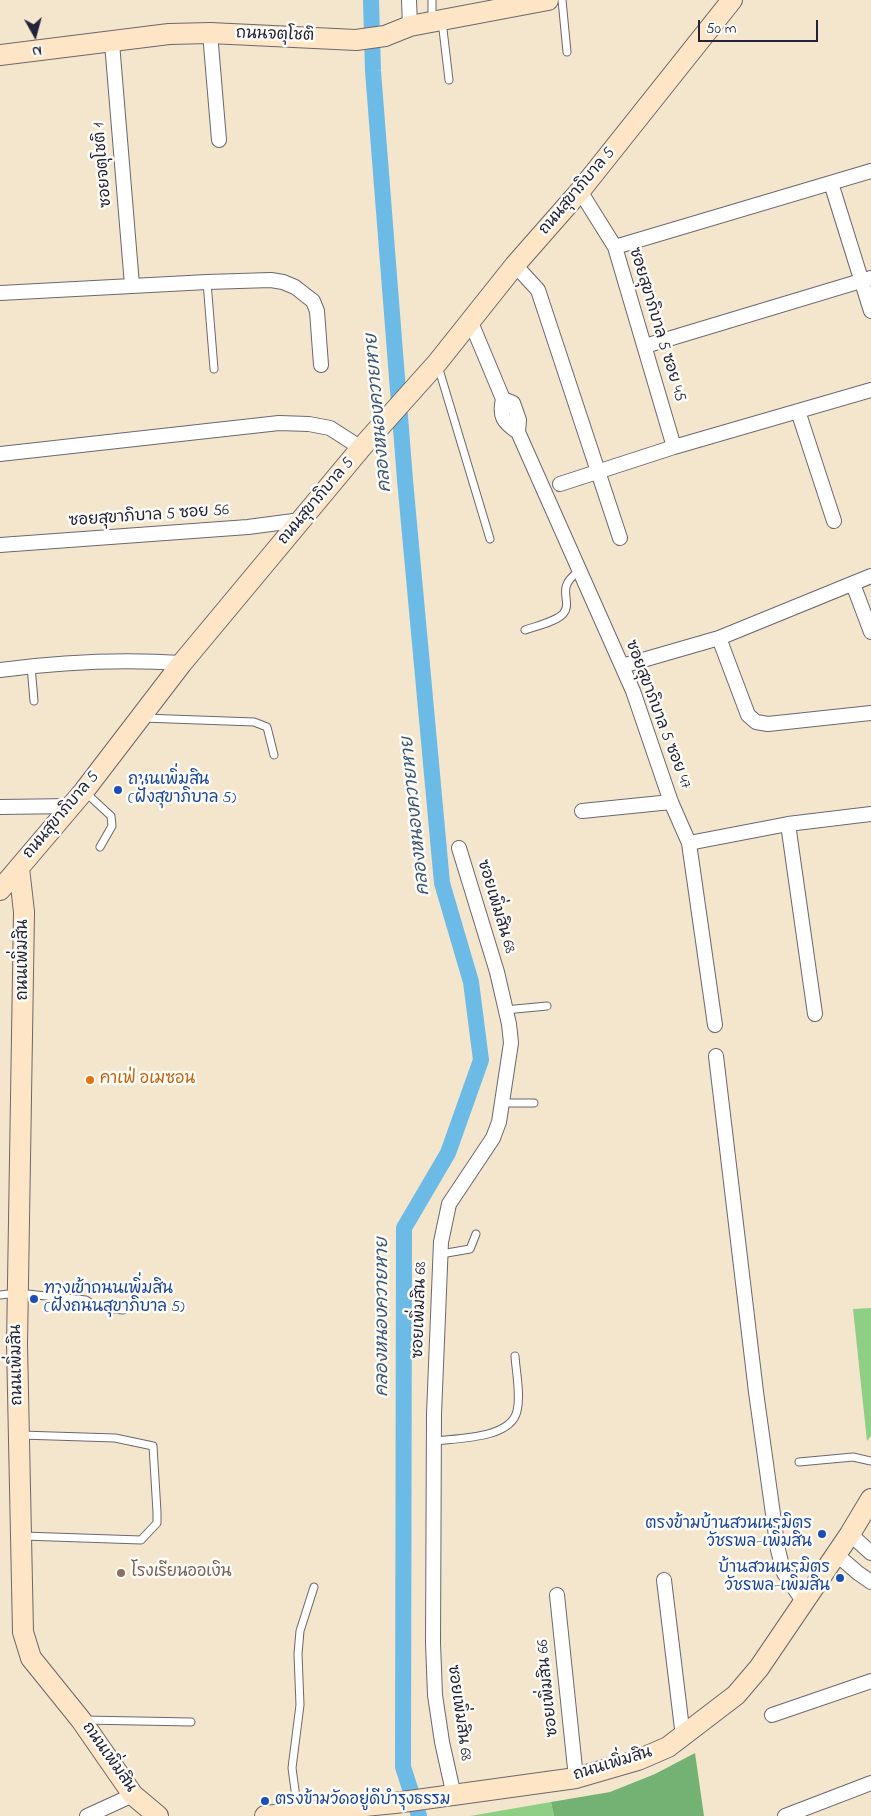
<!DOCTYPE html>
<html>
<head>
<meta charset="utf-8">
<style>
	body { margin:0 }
	#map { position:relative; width:871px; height:1816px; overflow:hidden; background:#f4e6cd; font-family:"Indie Flower",sans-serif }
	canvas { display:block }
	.north { position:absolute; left:10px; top:10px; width:50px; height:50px; -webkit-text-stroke:4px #fdfcf7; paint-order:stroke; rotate:173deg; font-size:14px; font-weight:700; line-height:20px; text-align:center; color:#22223b }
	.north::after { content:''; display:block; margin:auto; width:18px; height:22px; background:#22223b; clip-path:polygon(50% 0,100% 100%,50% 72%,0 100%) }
	.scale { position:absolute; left:698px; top:20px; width:120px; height:22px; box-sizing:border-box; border:2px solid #22223b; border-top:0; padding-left:6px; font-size:15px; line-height:18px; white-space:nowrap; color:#22223b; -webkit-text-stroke:4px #fdfcf7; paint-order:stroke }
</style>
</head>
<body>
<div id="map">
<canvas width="871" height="1816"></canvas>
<div class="north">N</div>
<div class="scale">50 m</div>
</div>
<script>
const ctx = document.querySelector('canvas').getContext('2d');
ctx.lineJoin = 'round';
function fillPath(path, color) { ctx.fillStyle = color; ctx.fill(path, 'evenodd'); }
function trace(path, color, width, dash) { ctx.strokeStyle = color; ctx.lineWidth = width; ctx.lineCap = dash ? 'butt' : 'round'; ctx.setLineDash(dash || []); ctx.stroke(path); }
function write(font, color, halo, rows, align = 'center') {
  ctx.font = font + ' "Indie Flower","Playpen Sans Thai",sans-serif'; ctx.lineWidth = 5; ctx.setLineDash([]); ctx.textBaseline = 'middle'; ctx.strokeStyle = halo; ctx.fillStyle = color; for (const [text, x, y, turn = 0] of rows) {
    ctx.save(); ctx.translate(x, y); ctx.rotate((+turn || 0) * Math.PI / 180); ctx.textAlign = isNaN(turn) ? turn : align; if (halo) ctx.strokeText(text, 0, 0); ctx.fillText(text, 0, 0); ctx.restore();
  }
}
fillPath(new Path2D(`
	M871,1308V1436L867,1441L853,1309Z
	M551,1802L554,1816H470Z`), '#8fcf85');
fillPath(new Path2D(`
	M695,1753L704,1816H554L551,1802L610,1792L655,1774Z`), '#73b272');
trace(new Path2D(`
	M371,0L373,71L405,480L442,883L471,982L481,1060L448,1153L404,1228L403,1767L419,1816`), '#6cbae6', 16);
const lane = new Path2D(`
	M562,0L567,52
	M432,20V0
	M442,21L449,80
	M207,282L214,369
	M438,366L490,539
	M525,630C536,626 555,622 563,614C574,601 554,589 578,572
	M31,666L34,701
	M143,718L254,722L267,727L274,755
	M85,792L111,816L112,826L100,847
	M505,1010L547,1006
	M502,1103H534
	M441,1254L470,1249L476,1234
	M0,1295L17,1293L86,1300L96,1307L123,1310
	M21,1435L115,1438L153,1446L157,1512V1523L141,1540L23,1536
	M434,1441C457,1438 511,1439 517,1411C521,1395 516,1372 515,1356
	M799,1462L853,1457L871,1461
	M84,1720L191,1722
	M298,1812L292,1768L300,1705L298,1654L300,1631L314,1587`);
const street = new Path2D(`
	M409,0L410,26
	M210,33L219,140
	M112,43L132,285
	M831,183L871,311
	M580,191L615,247L674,447
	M615,247L871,171
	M515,265L538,290L620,538
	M0,293L207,282L271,280L283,282L295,287L313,301L317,311L321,365
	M470,320L503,399C499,416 503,422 518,432L633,691L671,802L689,843L715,1025
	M645,346L871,278
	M503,399L513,403L519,420L518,432
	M798,411L834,521
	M0,454L279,423L309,424L330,428L361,448
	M560,484L674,447L871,390
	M0,545L248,527L301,520
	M853,584L871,632
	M719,638L748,715L756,722L768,724L871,713
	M622,666L719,638L871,576
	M0,670C60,662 121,659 182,663
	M0,807L72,806
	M582,811L671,802
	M788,824L815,1014
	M689,843L788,824L871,814
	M716,1056L756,1392L778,1550L784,1573L803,1601
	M850,1534L871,1553
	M836,1554L858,1573L871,1582
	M664,1580L683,1737
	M557,1595L576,1778
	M772,1715L871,1681
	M454,1796L442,1742L435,1695L433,1643L434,1414L441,1242L449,1204L493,1138L499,1122L511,1043L509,1024L497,972L459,848
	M87,1816L133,1795
	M785,1816L871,1783`);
const secondary = new Path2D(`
	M0,55L169,34L210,33L356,40L385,36L410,26L548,0
	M19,868L24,912L17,1344L23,1632L31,1658L81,1720L133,1795L158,1816
	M0,890L84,791L182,663L361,448L437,363L515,265L580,191L732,0
	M265,1816L395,1803L576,1778L638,1760L668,1747L736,1695L759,1668L850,1534L871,1499`);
trace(lane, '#6c676e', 9);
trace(street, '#6c676e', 16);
trace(secondary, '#6c676e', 22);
trace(lane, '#fff', 7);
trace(street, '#fff', 14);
trace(secondary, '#fde5c5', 20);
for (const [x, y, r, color] of [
	[118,790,5,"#1a4fb4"],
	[90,1080,5,"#e8710a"],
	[34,1299,5,"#1a4fb4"],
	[822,1534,5,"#1a4fb4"],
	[121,1573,5,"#8d6e63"],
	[840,1578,5,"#1a4fb4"],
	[265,1801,5,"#1a4fb4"]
]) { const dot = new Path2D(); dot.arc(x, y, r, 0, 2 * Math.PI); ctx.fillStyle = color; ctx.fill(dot); trace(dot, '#fdfcf7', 2); }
write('16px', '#22223b', '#fdfcf7', [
	["ถนนจตุโชติ",275,36,2],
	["ซอยจตุโชติ 1",104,165,-95],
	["ถนนสุขาภิบาล 5",578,192,-50],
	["ซอยสุขาภิบาล 5 ซอย 45",656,325,73],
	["ถนนสุขาภิบาล 5",317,502,-50],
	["ซอยสุขาภิบาล 5 ซอย 56",149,517,-4],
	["ซอยสุขาภิบาล 5 ซอย 47",657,715,69],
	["ถนนสุขาภิบาล 5",62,816,-50],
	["ซอยเพิ่มสิน 68",495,907,73],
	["ถนนเพิ่มสิน",24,960,-90],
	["ซอยเพิ่มสิน 68",421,1310,-88],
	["ถนนเพิ่มสิน",18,1365,-91],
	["ซอยเพิ่มสิน 66",549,1688,-96],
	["ซอยเพิ่มสิน 68",458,1713,82],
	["ถนนเพิ่มสิน",108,1758,55],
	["ถนนเพิ่มสิน",613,1765,-17]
]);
write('16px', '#164399', '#fdfcf7', [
	["ถนนเพิ่มสิน",128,781],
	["(ฝั่งสุขาภิบาล 5)",128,799],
	["ทางเข้าถนนเพิ่มสิน",44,1290],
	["(ฝั่งถนนสุขาภิบาล 5)",44,1308],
	["ตรงข้ามบ้านสวนเนรมิตร",812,1525,"right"],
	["วัชรพล-เพิ่มสิน",812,1543,"right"],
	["บ้านสวนเนรมิตร",830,1569,"right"],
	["วัชรพล-เพิ่มสิน",830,1587,"right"],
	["ตรงข้ามวัดอยู่ดีบำรุงธรรม",275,1801]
], 'left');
write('16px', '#c56008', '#fdfcf7', [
	["คาเฟ่ อเมซอน",100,1080]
], 'left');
write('16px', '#785e54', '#fdfcf7', [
	["โรงเรียนออเงิน",131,1573]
], 'left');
write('italic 18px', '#3c5777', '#fdfcf7', [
	["คลองหนองควายหาย",380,413,-95],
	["คลองหนองควายหาย",417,816,-96],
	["คลองหนองควายหาย",384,1317,-90]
]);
</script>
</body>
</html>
